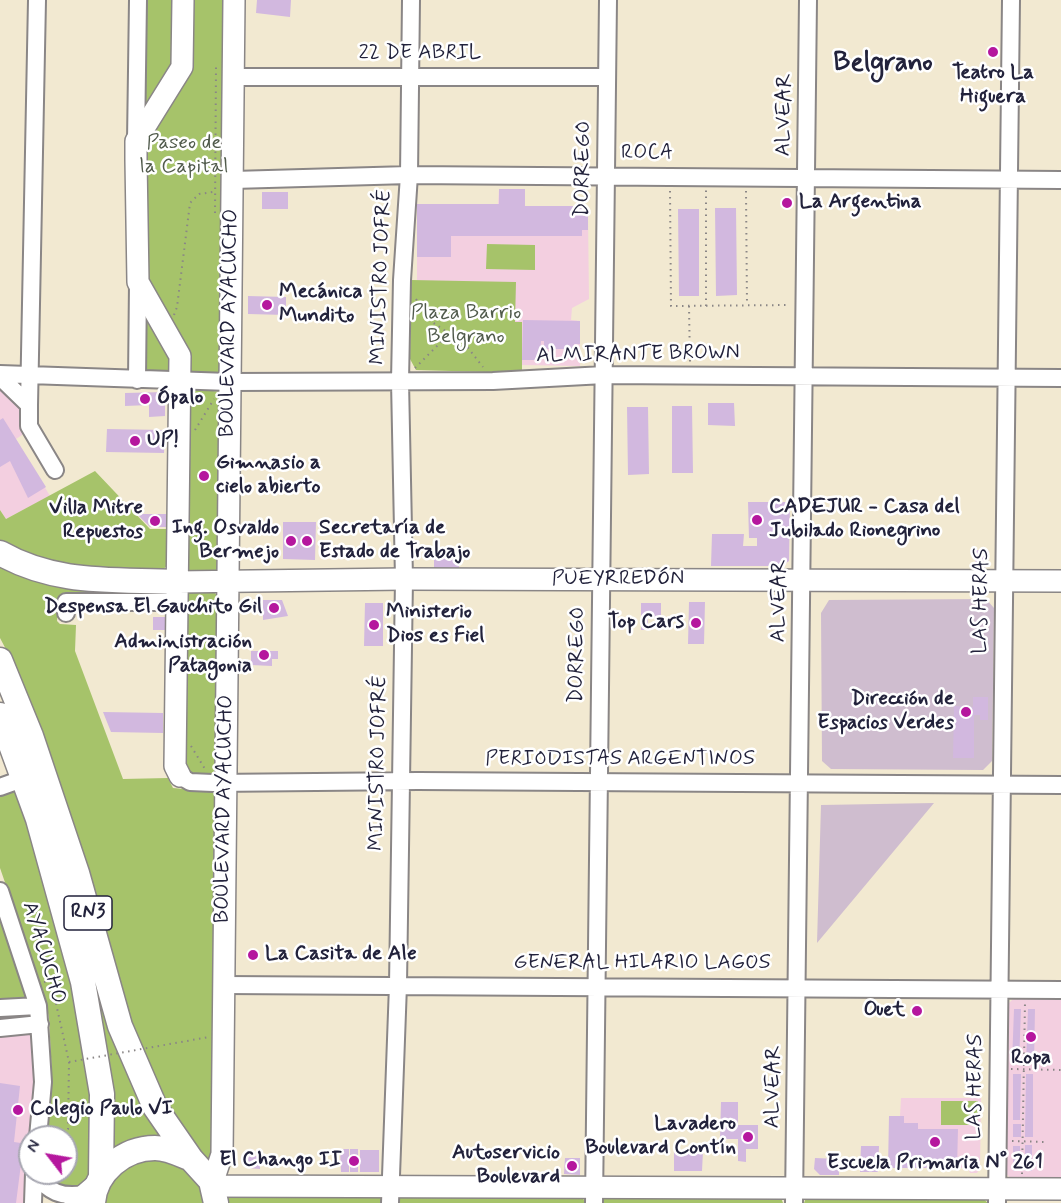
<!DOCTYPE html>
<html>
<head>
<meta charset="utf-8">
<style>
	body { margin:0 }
	#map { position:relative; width:1061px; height:1203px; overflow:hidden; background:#f2e9d1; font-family:Mynerve,sans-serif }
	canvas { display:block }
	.north { position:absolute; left:18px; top:1125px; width:60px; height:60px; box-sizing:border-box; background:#fff; border:2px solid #a7a7b1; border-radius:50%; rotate:301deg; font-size:16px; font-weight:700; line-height:24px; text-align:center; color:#22223b }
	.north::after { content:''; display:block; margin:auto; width:21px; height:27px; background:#b5179e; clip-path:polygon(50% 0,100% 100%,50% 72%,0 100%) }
</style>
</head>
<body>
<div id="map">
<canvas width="1061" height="1203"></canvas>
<div class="north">N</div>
</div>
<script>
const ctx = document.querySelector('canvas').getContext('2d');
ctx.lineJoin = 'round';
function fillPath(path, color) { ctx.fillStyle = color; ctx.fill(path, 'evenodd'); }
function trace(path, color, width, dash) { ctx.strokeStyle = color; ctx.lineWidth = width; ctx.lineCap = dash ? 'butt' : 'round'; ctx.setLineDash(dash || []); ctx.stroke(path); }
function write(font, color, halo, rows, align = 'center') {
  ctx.font = font + ' Mynerve,sans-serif'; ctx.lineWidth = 5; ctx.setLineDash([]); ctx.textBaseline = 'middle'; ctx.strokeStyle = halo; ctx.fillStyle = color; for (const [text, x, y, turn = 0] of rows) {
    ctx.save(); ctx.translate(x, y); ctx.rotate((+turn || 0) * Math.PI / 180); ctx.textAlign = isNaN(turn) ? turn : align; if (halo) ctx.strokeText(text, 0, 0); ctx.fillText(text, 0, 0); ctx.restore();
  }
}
fillPath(new Path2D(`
	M499,189H525V206L588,216L589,299L572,308L571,320L580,321V366L522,365V322L515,323L417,280V204H498Z
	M0,387L24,409L22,435L16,439L50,496L6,519L0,510Z
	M1017,995L1061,996V1181L1010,1178L1006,1173L1008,1004Z
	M25,1013L32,1021L39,1082L30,1137L29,1203H0V1015Z
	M901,1098H981L980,1168L977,1173H970L968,1168H888L900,1116Z`), '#f3cfe0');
fillPath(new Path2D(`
	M986,599L994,608L992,761L983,770L831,769L822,761L821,613L829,600Z
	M934,803L817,943L821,805Z`), '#cfbdcf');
fillPath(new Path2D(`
	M144,0H175V61L144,112Z
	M190,0H226L223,369L219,375L192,373L189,370L144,276L146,141L188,72Z
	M487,244L535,245V270L486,269Z
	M411,280L516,282L515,322H522V373L416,370L410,359Z
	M145,309L172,355V372L145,370Z
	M194,389L222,392L218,570L214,572L187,570L189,393Z
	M95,471L150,529H167L168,565L160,572L59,569L0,544V510L6,519Z
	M0,562L164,594H62L59,597L57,621L60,624L76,625L75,651L123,779L168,778L173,788L217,792L219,1151L209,1164L149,1084L10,657L0,638Z
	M191,590L212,591L220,597L216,774C206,779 192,777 184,771L186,593Z
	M24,739L165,1137L110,1153Z
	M10,791L17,792L52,885L96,1095L94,1165L84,1186L63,1192L43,1173H66V1137H46L52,1076L49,1018L45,998L0,868V792Z
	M0,907L27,997L0,999Z
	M941,1101H978V1125H941Z
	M139,1158L175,1161L201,1185L207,1203H99L109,1178Z
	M225,1195L381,1197L383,1203H225Z
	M980,1196L988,1203H804L806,1198Z
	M400,1197L583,1198L585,1203H397Z
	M605,1197L781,1198L783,1203H602Z`), '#a6c36a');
fillPath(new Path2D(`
	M257,0H291L290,17L256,13Z
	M499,189H525V206H583V216H588V230H582V236H451V257H417V204H499Z
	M262,192H288V209H262Z
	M715,208H736L737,295L716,296Z
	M678,209H699V296H679Z
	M248,296L286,297V315L248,314Z
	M523,320L580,321V344H574V349H544V341H541L540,360H522Z
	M165,392V416L149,417V405L125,406V393Z
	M708,403H734L735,426L708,425Z
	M672,406H692L693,473H672Z
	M627,407H648L649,474L628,475Z
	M3,418L46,487L28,498L10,461L0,467V420Z
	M107,429L165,430L164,453L106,452Z
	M748,502H790L789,561L782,566H711L712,534H744L743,546H757V538H749Z
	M137,514H166V527H150Z
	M283,522H316L315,560L283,559Z
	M434,549H459V568H434Z
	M976,550L989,551L988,564L984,569L975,568Z
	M263,600H282L288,616L263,620Z
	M689,602H705L704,644H688Z
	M365,603H383V646H364Z
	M641,603H661V618H648V630H641Z
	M153,617H166V630H153Z
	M251,651H278V659H272V666L251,665Z
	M973,697H988V720H980V715H974V758H953L954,706L973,707Z
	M103,712L163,713V733L111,732Z
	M1014,1009H1021L1019,1064H1012Z
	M1028,1009H1035L1034,1064H1026Z
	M1013,1074H1021L1020,1120H1013Z
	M1026,1074H1033V1137H1025Z
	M0,1083L20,1086L14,1142L27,1144V1165L21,1164L16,1203H0Z
	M721,1102H738V1125H758V1149H746V1162L738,1161V1139H720Z
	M889,1116H904V1123H918V1129H958L957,1168H888Z
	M1013,1124H1021V1137H1013Z
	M1025,1145H1032V1171H1025Z
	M861,1146H879L878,1172H860Z
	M1013,1146H1020V1171H1013Z
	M340,1149H349V1172H341Z
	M350,1149H358V1172H350Z
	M360,1150H379V1172H360Z
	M674,1151H703L702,1171H674Z
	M247,1156H260V1169L247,1168Z
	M565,1158H580V1175L564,1174Z
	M815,1158L839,1159V1175H820L814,1169Z`), '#d2b8df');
const minor = new Path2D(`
	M233,77H607
	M136,141L138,0
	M233,180L409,175L1061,180
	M0,374L229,382L493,381L604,375L1061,378
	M0,377L29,405V426L55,470
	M137,380L138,283
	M29,405L37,0
	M66,613V602H175
	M180,776L190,782L213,783L418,781L1061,785
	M0,787L25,778
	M0,891L38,1006L43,1082L38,1137
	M223,985L1061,990
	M0,1008L38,1006
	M0,1028L40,1024
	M34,1174C50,1192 60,1198 85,1194
	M33,1203L34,1173
	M390,1203L398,985L404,579L400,381L402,280L409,175L411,0
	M594,1203L608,0
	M794,1203L808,0
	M997,1203L1011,0`);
const major = new Path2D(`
	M176,582L404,579L1061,581
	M180,776L175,766L180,356L138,282L136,160V141L182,67L183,0
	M212,1184L222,1154L234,0
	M213,1186L1061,1189
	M75,1203L96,1185`);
const highway = new Path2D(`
	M0,553C56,585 113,579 176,582
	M0,660L31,736L77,873L120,1026L155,1107L191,1159L211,1181L216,1203
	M0,715L38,819L83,982L102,1094L101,1176
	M93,1203C95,1172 124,1148 155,1148C168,1148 179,1154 191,1159`);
trace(minor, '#8a8686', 20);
trace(major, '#8a8686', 24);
trace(highway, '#8a8686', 27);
trace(new Path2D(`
	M670,191L671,306L790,305
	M746,191L747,305
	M215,213L216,66
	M416,299L432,322L465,344L483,367
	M689,306L690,363
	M706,306V189
	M174,315L177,307L190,203L199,194L213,192
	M415,368L449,334
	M195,430L214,399
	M191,746L205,769
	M44,982L51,981L69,1062L68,1129L62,1134L53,1136
	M1011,1069L1061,1070
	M1012,1141L1045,1142
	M1022,1174L1025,1002`), '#8a8686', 2, [1.5, 4.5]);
trace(minor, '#fff', 16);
trace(major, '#fff', 21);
trace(highway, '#fff', 24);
trace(new Path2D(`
	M69,1062L209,1037`), '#8a8686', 2, [1.5, 4.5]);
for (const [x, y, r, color] of [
	[993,52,6,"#b5179e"],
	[787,203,6,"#b5179e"],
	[267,305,6,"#b5179e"],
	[145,399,6,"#b5179e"],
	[135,441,6,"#b5179e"],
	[204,476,6,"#b5179e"],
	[757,520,6,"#b5179e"],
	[155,521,6,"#b5179e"],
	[291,541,6,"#b5179e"],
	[307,541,6,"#b5179e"],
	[274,608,6,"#b5179e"],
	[696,623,6,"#b5179e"],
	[374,625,6,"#b5179e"],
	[264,655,6,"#b5179e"],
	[966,712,6,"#b5179e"],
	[253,955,6,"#b5179e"],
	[917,1011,6,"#b5179e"],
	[1031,1037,6,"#b5179e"],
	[18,1110,6,"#b5179e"],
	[748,1137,6,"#b5179e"],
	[935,1142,6,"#b5179e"],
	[354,1161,6,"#b5179e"],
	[572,1166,6,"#b5179e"]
]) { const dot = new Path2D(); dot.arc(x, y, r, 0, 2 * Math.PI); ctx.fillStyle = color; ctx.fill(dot); trace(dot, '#fff', 2); }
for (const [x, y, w] of [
	[88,913,48]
]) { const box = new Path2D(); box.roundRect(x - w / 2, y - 17, w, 34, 4.5); ctx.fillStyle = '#fff'; ctx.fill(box); trace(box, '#22223b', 1.5); }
write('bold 20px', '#22223b', null, [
	["RN3",88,913]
]);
write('21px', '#22223b', '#fff', [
	["22 DE ABRIL",420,54],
	["ALVEAR",785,115,-89],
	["ROCA",647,154],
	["DORREGO",584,169,-89],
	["MINISTRO JOFRÉ",382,277,-88],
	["BOULEVARD AYACUCHO",230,323,-89],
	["ALMIRANTE BROWN",638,355,-1],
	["PUEYRREDÓN",618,580],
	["ALVEAR",780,601,-89],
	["LAS HERAS",982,601,-89],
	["DORREGO",578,655,-89],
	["PERIODISTAS ARGENTINOS",620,760],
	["MINISTRO JOFRÉ",379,763,-89],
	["BOULEVARD AYACUCHO",225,809,-89],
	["AYACUCHO",43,953,73],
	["GENERAL HILARIO LAGOS",642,964],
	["ALVEAR",774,1087,-89],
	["LAS HERAS",976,1087,-89]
]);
write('bold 21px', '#22223b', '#fff', [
	["Teatro La",993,74,"center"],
	["Higuera",993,98,"center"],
	["La Argentina",799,203],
	["Mecánica",279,293],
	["Mundito",279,317],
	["Ópalo",157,399],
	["UP!",147,441],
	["Gimnasio a",216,464],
	["cielo abierto",216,488],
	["CADEJUR - Casa del",769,508],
	["Jubilado Rionegrino",769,532],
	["Villa Mitre",143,509,"right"],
	["Repuestos",143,533,"right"],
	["Ing. Osvaldo",279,529,"right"],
	["Bermejo",279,553,"right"],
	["Secretaría de",319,529],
	["Estado de Trabajo",319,553],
	["Despensa El Gauchito Gil",262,608,"right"],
	["Ministerio",386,613],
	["Dios es Fiel",386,637],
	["Top Cars",684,623,"right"],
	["Administración",252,643,"right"],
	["Patagonia",252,667,"right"],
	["Dirección de",954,700,"right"],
	["Espacios Verdes",954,724,"right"],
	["La Casita de Ale",265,955],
	["Ouet",905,1011,"right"],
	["Ropa",1031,1059,"center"],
	["Colegio Paulo VI",30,1110],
	["Lavadero",736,1125,"right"],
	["Boulevard Contín",736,1149,"right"],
	["Autoservicio",560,1154,"right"],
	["Boulevard",560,1178,"right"],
	["El Chango II",342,1161,"right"],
	["Escuela Primaria N° 261",935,1164,"center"]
], 'left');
write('21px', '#505a4b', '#fff', [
	["Paseo de",184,144],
	["la Capital",184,168],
	["Plaza Barrio",466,314],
	["Belgrano",466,338]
]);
write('bold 27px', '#22223b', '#fff', [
	["Belgrano",883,64]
]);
</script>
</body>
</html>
